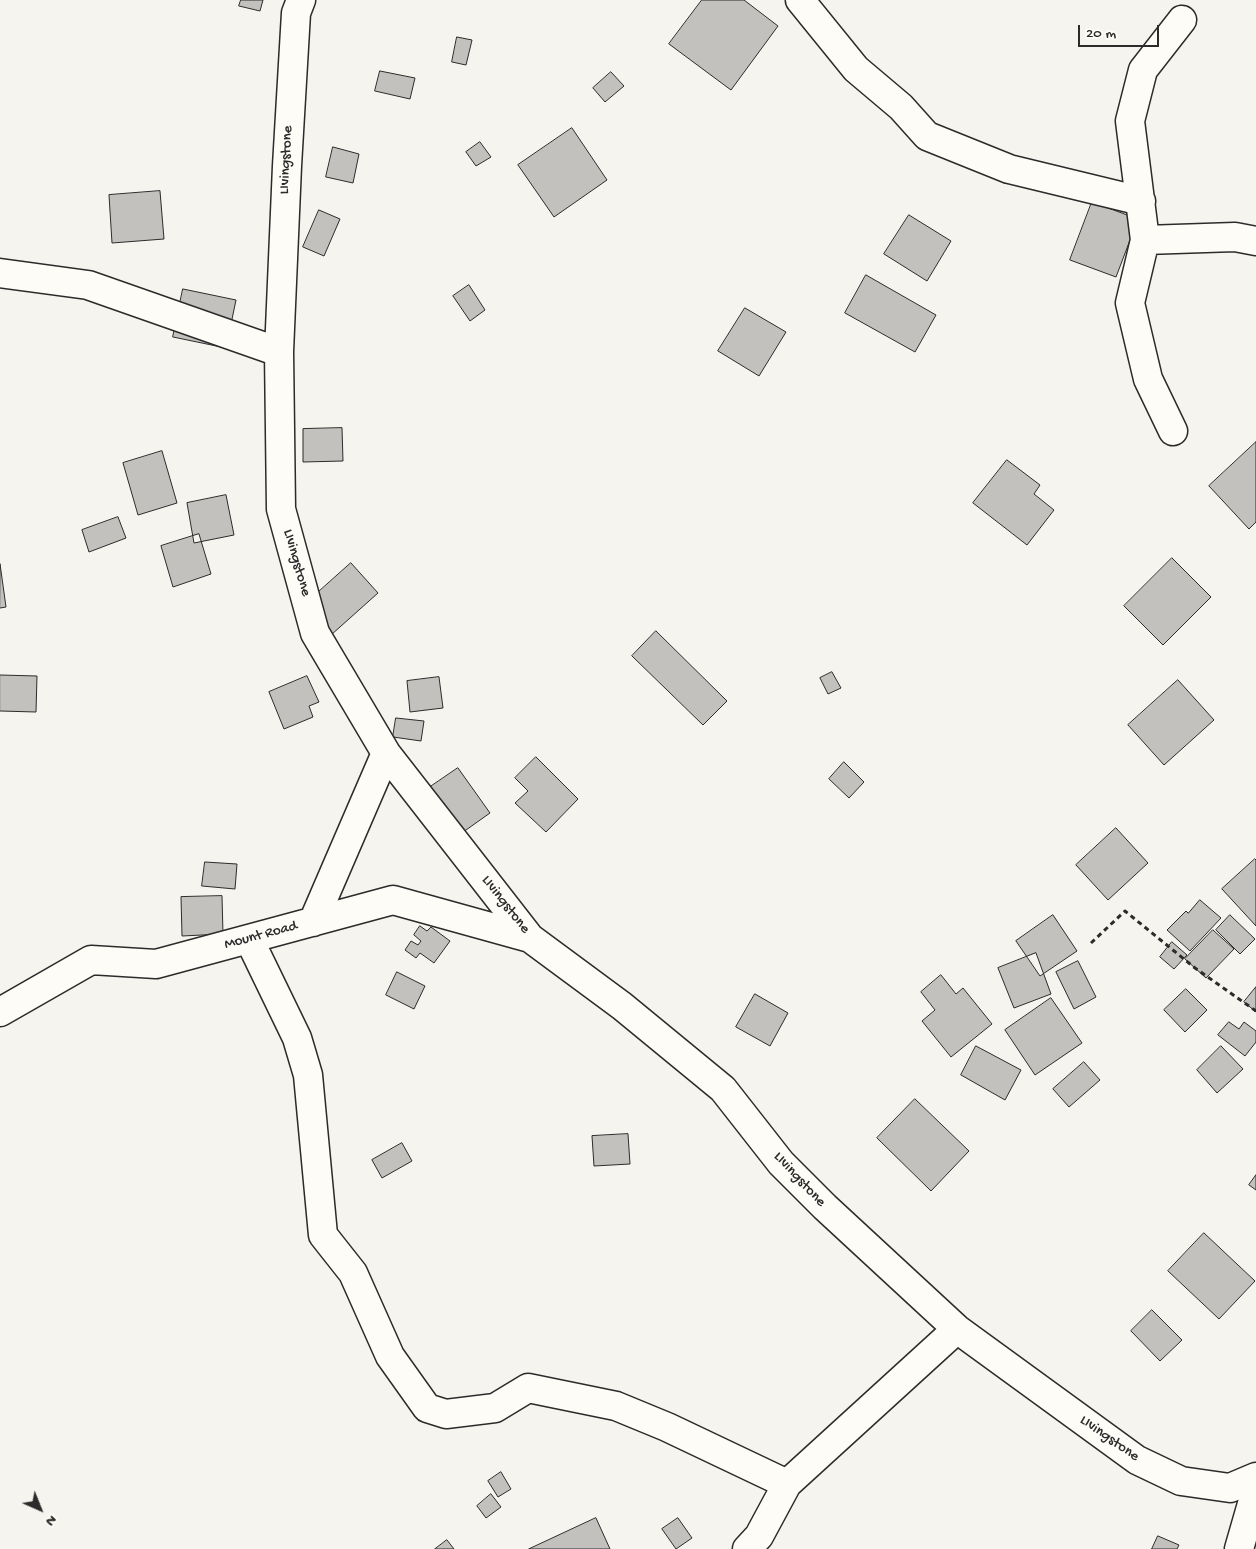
<!DOCTYPE html>
<html>
<head>
<meta charset="utf-8">
<style>
	body { margin:0 }
	#map { position:relative; width:1256px; height:1549px; overflow:hidden; background:#f5f4ef; font-family:"Gochi Hand",sans-serif }
	canvas { display:block }
	.north { position:absolute; left:15px; top:1484px; width:50px; height:50px; -webkit-text-stroke:4px #fdfcf7; paint-order:stroke; rotate:136deg; font-size:14px; font-weight:700; line-height:20px; text-align:center; color:#2b2b2b }
	.north::after { content:''; display:block; margin:auto; width:18px; height:22px; background:#2b2b2b; clip-path:polygon(50% 0,100% 100%,50% 72%,0 100%) }
	.scale { position:absolute; left:1078px; top:25px; width:81px; height:22px; box-sizing:border-box; border:2px solid #2b2b2b; border-top:0; padding-left:6px; font-size:15px; line-height:18px; white-space:nowrap; color:#2b2b2b; -webkit-text-stroke:4px #fdfcf7; paint-order:stroke }
</style>
</head>
<body>
<div id="map">
<canvas width="1256" height="1549"></canvas>
<div class="north">N</div>
<div class="scale">20 m</div>
</div>
<script>
const ctx = document.querySelector('canvas').getContext('2d');
ctx.lineJoin = 'round';
function fillPath(path, color) { ctx.fillStyle = color; ctx.fill(path, 'evenodd'); }
function trace(path, color, width, dash) { ctx.strokeStyle = color; ctx.lineWidth = width; ctx.lineCap = dash ? 'butt' : 'round'; ctx.setLineDash(dash || []); ctx.stroke(path); }
function write(font, color, halo, rows, align = 'center') {
  ctx.font = font + ' "Gochi Hand",sans-serif'; ctx.lineWidth = 4; ctx.setLineDash([]); ctx.textBaseline = 'middle'; ctx.strokeStyle = halo; ctx.fillStyle = color; for (const [text, x, y, turn = 0] of rows) {
    ctx.save(); ctx.translate(x, y); ctx.rotate((+turn || 0) * Math.PI / 180); ctx.textAlign = isNaN(turn) ? turn : align; if (halo) ctx.strokeText(text, 0, 0); ctx.fillText(text, 0, 0); ctx.restore();
  }
}
const building = new Path2D(`
	M241,0H263L260,11L239,6Z
	M702,0H744L778,26L731,90L669,44Z
	M457,37L472,40L466,65L452,62Z
	M380,71L415,78L410,99L375,91Z
	M611,72L624,86L605,102L593,88Z
	M572,128L607,180L554,217L518,165Z
	M480,142L491,157L476,166L466,152Z
	M333,147L359,154L353,183L326,177Z
	M160,191L164,239L112,243L109,195Z
	M1092,202L1138,219L1116,277L1070,260Z
	M319,210L340,219L324,256L303,247Z
	M909,215L951,241L927,281L884,254Z
	M866,275L936,315L915,352L845,313Z
	M469,285L485,310L470,321L453,296Z
	M183,289L236,300L226,348L173,337Z
	M745,308L786,332L759,376L718,351Z
	M342,428L343,461L303,462V429Z
	M1256,442V522L1249,529L1209,486Z
	M162,451L177,503L138,515L123,463Z
	M1007,460L1040,485L1034,494L1054,510L1027,545L973,503Z
	M226,495L234,535L194,543L187,503Z
	M118,517L126,538L89,552L82,530Z
	M199,534L211,574L173,587L161,546Z
	M1172,558L1211,597L1163,645L1124,606Z
	M351,563L378,593L331,635L304,605Z
	M0,564L6,607L0,608Z
	M656,631L727,701L703,725L632,656Z
	M832,672L841,688L828,694L820,678Z
	M0,675L37,676L36,712L0,711Z
	M307,676L319,702L309,706L313,717L284,729L269,692Z
	M439,677L443,708L410,712L407,681Z
	M1178,680L1214,720L1164,765L1128,725Z
	M396,718L424,721L421,741L393,737Z
	M536,757L578,799L546,832L515,803L528,791L515,778Z
	M844,762L864,782L849,798L829,779Z
	M458,768L490,813L449,842L417,796Z
	M1116,828L1148,863L1108,900L1076,865Z
	M1255,859L1256,860V926L1222,889Z
	M205,862L237,864L235,889L202,886Z
	M222,896L223,934L182,936L181,897Z
	M1200,900L1221,918L1190,951L1167,930L1186,911L1188,913Z
	M1053,915L1077,951L1040,976L1016,941Z
	M1230,915L1255,939L1240,954L1216,930Z
	M420,926L427,931L431,927L450,941L434,963L420,953L416,958L405,950L411,941L418,945L421,941L414,935Z
	M1213,930L1234,949L1206,978L1185,959Z
	M1172,942L1187,955L1174,969L1160,957Z
	M1036,953L1051,994L1014,1008L998,968Z
	M1078,961L1096,997L1074,1009L1056,972Z
	M397,972L425,986L414,1009L386,995Z
	M941,975L956,994L963,988L992,1024L951,1057L922,1021L935,1010L921,992Z
	M1256,987V1012L1244,1002Z
	M1186,989L1207,1010L1185,1032L1164,1010Z
	M755,994L788,1013L770,1046L736,1027Z
	M1051,998L1082,1043L1035,1075L1005,1030Z
	M1229,1022L1239,1029L1244,1022L1256,1031V1042L1245,1056L1218,1035Z
	M976,1046L1021,1070L1005,1100L961,1075Z
	M1221,1046L1243,1069L1217,1093L1197,1070Z
	M1084,1062L1100,1080L1069,1107L1053,1089Z
	M915,1099L969,1151L931,1191L877,1138Z
	M628,1134L630,1164L594,1166L592,1136Z
	M402,1143L412,1161L382,1178L372,1160Z
	M1256,1175V1190L1249,1185Z
	M1204,1233L1255,1281L1219,1319L1168,1271Z
	M1152,1310L1182,1340L1160,1361L1131,1331Z
	M501,1472L511,1489L498,1497L488,1481Z
	M491,1494L501,1507L486,1518L477,1506Z
	M596,1518L610,1549H529Z
	M678,1518L692,1538L676,1549L662,1529Z
	M1158,1536L1179,1545L1177,1549H1152Z
	M447,1540L454,1549H435Z`);
fillPath(building, '#c2c1be');
trace(building, '#2b2b2b', 1);
const minor = new Path2D(`
	M301,0L296,13L287,166L279,352L281,509L315,633L386,753L530,938L622,1006L723,1089L781,1163L825,1207L957,1329L1137,1460L1181,1481L1230,1488L1256,1477
	M800,0L856,69L901,107L927,136L1009,169L1141,201
	M1145,240L1235,237L1256,241
	M0,273L88,285L279,352
	M1173,431L1148,379L1130,303L1145,240L1130,121L1143,70L1182,20
	M313,922L386,753
	M249,939L297,1038L308,1075L323,1235L353,1273L390,1356L427,1408L446,1414L495,1408L528,1388L616,1406L667,1427L787,1484
	M0,1012L91,960L156,964L393,900L530,938
	M747,1549L759,1536L787,1484L957,1329
	M1239,1549L1256,1490`);
trace(minor, '#2b2b2b', 31);
trace(new Path2D(`
	M1091,943L1125,911L1195,968L1256,1011`), '#2b2b2b', 3, [5, 4]);
trace(minor, '#fdfcf7', 28);
write('15px', '#2b2b2b', '#fdfcf7', [
	["LIvingstone",287,160,-87],
	["LIvingstone",296,563,74],
	["LIvingstone",505,905,52],
	["Mount Road",261,936,-15],
	["LIvingstone",799,1180,47],
	["LIvingstone",1109,1439,35]
]);
</script>
</body>
</html>
